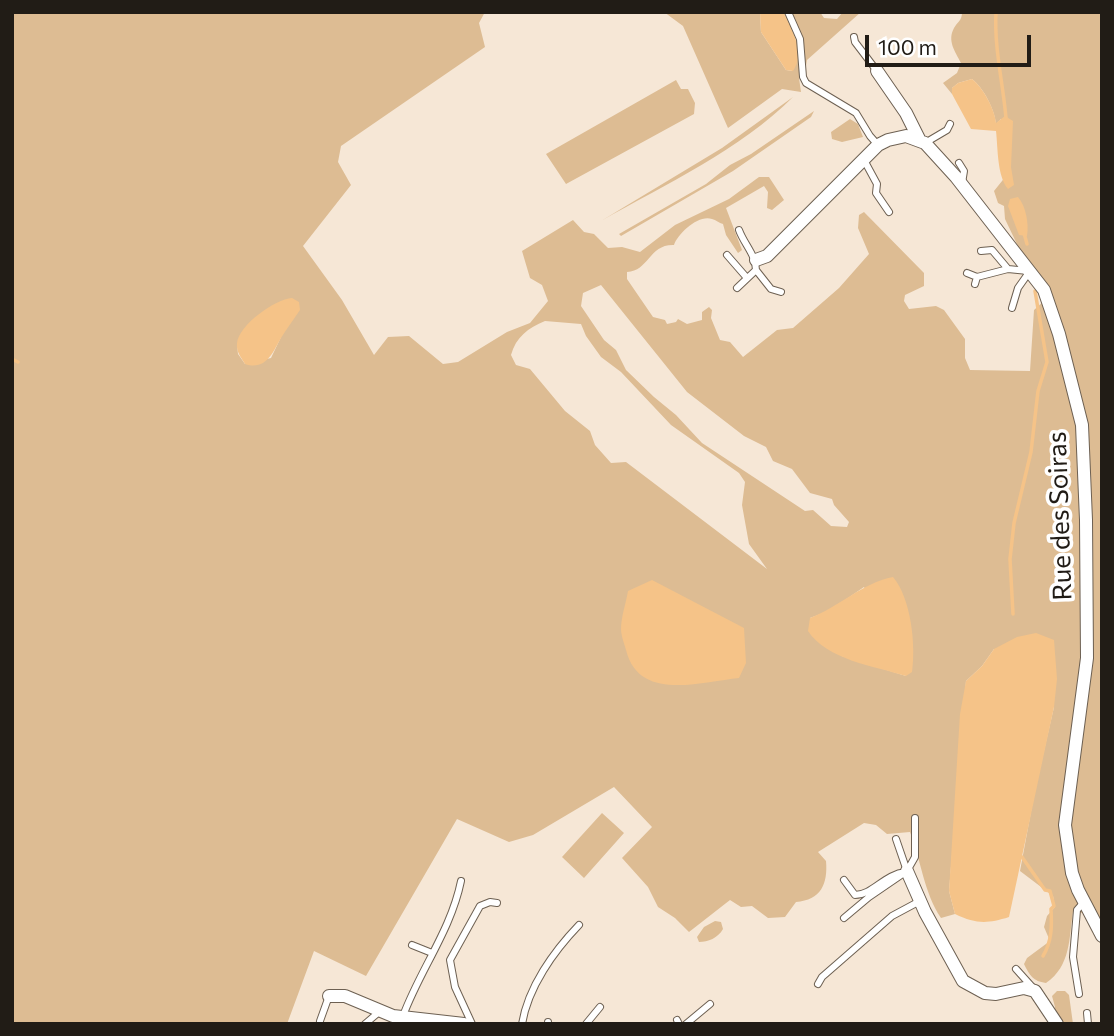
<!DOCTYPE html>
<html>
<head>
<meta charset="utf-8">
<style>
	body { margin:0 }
	#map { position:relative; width:1114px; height:1036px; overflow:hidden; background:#f6e7d6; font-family:Commissioner,sans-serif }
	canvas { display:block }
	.frame { position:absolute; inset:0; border:14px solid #211c16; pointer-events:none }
	.scale { position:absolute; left:865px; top:35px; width:166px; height:32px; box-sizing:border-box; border:4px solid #211c16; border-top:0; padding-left:9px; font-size:21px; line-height:24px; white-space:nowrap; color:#211c16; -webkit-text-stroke:5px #fff; paint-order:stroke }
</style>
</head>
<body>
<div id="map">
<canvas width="1114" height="1036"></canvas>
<div class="frame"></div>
<div class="scale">100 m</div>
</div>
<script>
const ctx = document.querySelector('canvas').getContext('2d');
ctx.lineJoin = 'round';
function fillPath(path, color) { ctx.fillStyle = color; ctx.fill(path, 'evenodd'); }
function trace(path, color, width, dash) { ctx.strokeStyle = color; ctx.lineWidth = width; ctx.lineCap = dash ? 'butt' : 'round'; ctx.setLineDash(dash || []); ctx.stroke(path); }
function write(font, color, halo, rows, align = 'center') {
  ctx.font = font + ' Commissioner,sans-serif'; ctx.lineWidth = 7; ctx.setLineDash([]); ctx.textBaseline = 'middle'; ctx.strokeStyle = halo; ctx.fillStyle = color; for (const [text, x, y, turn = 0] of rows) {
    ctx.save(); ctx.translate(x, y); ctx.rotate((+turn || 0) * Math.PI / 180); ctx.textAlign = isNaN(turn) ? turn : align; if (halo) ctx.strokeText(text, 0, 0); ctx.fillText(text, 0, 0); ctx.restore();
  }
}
fillPath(new Path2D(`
	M12,12H485L479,23L485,47L341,146L338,162L351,185L303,246L342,300L374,355L388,337L409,336L443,364L458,362L507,332L530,323L548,301L542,285L530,278L522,251L573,220L584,232L594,234L608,248L622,247L640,252L675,225L729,199L759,177H769L784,200L772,210L767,208L768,192L764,186L726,208L742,250L738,253L726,235L723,224C719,223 716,220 712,219C699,214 678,233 674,245C649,244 649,271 627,272V279L653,317L665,320L667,324L676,322L678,319L687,324L702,320V312L709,307L712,310L711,318L720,340L730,342L743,357L777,330L793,328L839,288L869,254L858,228L859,215L864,212L924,273V286L905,295L904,301L909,309L936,306L944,310L965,339V358L970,370L1030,371L1034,310L1044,301L1005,219L1004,206L998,203L994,191L1006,176L1001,119L996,124C995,110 983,87 972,79L958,83L952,88V94L943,83L957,73L961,63C955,51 947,41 954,28C958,21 962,21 962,12H1102V930L1087,914L1073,911C1069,938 1071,966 1046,983C1033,981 1030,976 1024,964L1027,958L1050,941L1044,927L1047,916L1055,907L1053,896L1020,871L1035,790L1054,707L994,649L982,666L966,681L949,891L955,914L941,918C924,893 921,860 910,832L887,834L876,825L864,823L818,852L826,861C828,884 821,900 796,902L785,917L768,918L752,906L741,907L730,900L689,932L675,918L658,907L648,887L622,858L652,827L614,787L533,835L509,842L457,819L366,976L314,951L287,1024H12ZM601,285L687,392L744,436L766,447L773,461L792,469L810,493L832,499L834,505L849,522L847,527L831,526L813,510L805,511L702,443L676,415L654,397L626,370L616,350L604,340L581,306L583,293ZM545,321L581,324L586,336L601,357L621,372L671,425L739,473L745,482L742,505L749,544L767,569L626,462L611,463L595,445L590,431L565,411L530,369L516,365L511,355C516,337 528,328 545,321ZM281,337L271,358L245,364L238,354L237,344ZM864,587L906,676L842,656L810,618L829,611Z
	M664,12H760L761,32L786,70L792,71L796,39L783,12H820L824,18L837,19L843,12H861L807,60L805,72L799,78L801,92L782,89L728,128L683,26Z
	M676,80L681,89H688L695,103L694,114L566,184L546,154Z
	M793,97C740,150 666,184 601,221L722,148Z
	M814,111L811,117L733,171L621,236L619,234L706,184L730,165L751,154Z
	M850,119L858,124L863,137L842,142L832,139L831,132Z
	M602,813L624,833L584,878L562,857Z
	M715,921L721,922L723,929C718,938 708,942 699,942L697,937L704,927Z
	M1057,991H1065L1069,995L1073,1024H1060L1054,1013L1055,1007L1052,996Z`), '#ddbc93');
fillPath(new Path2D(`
	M760,12H783C792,29 806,53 793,71L786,70L761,32Z
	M972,79C983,87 995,110 996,123L1005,116L1013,121L1011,167L1014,185L1008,189C997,176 998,148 996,131L971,129L952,94V88L958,83Z
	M1018,197C1026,206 1029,224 1027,236L1019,235L1008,206L1010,199Z
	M292,298L299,302L300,310C294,319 287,328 281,338C273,352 266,371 245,364C241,357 236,352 237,343C239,325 275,299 292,298Z
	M893,577C911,598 916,645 912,672L906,676C874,666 827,660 808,631L810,618C839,607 862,583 893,577Z
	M652,580L744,628L746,663L739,678C700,682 639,702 626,650C624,643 621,635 621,629C621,617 626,603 628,591Z
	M1036,633L1054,640L1057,679L1054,707L1009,917C987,924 976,924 955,914L949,891L960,714L966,681L982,666L994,649L1017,637Z`), '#f5c388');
trace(new Path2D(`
	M996,12C994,48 1003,83 1006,118
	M1024,233L1027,244
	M12,359L18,362
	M1013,614L1010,559L1014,523L1031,452L1038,391L1047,362L1035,291
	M1022,857L1045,890L1050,891L1054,906L1051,909C1052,926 1052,941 1043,956`), '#f5c388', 3.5);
const service = new Path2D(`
	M788,12L800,39L803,77L806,83L856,113L870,136L878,145
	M854,37L855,42L877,71
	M925,143L947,130L950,124
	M864,160L877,184L876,193L889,212
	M959,163L964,171L962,183
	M981,251L992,250L1008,269
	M727,255L747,278
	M756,270L771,289L781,292
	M967,273L977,277
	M975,284L977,277L1008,269L1028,271
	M737,288L756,270C756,255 744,244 739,230
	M1012,308L1018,288L1030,271
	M896,839L907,871
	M844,880L855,895C873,895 884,874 906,872
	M844,918L869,897L907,871L915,857V818
	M412,945L432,953
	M1016,969L1034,989
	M818,984L822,977L892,916L920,901
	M1079,994L1073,957L1077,910L1084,902
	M1087,1013L1088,1024
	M403,1016C420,970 451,930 461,881
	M677,1020L679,1024
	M320,1021L329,996
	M365,1024L379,1012
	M472,1024L455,987L450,960L480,906L490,902L497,903
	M522,1024C528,987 554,951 579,925
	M548,1024V1022
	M586,1024L600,1007
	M686,1024L710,1004`);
const minor = new Path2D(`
	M877,71L906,113L919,139
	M756,260L767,256L878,145L888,140L906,136L925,143L956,177L1044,290L1059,334L1082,425L1086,520L1087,658L1065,825L1072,873L1078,890L1102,936
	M907,871L925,912L963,981L985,993L996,994L1024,988L1035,991L1057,1024
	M329,996H345L393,1016L464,1024`);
trace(service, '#6d6052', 8);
trace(minor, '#6d6052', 14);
trace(service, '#fff', 6);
trace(minor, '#fff', 12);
write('26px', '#211c16', '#fff', [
	["Rue des Soiras",1060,516,-92]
]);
</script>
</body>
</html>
